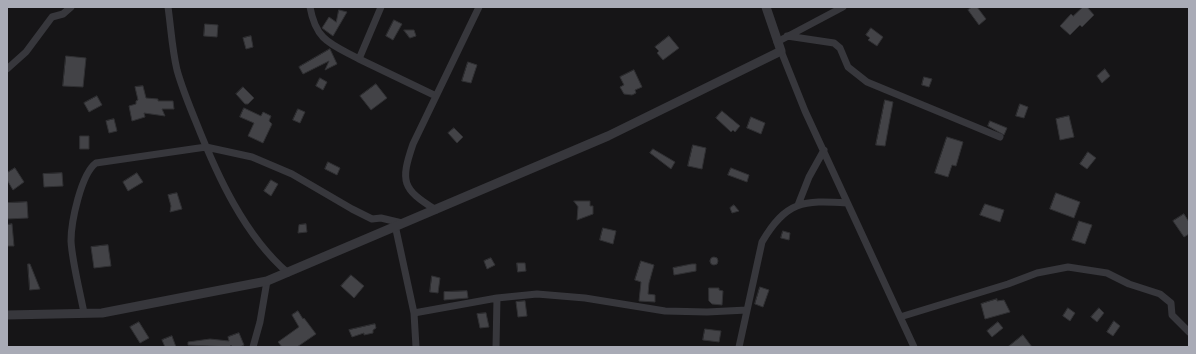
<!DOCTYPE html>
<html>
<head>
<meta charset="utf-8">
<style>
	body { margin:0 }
	#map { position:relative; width:1196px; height:354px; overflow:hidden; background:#161517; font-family:"Titillium Web",sans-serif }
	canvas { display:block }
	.frame { position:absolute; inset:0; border:8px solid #a9abb6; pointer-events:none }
</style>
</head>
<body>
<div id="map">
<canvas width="1196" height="354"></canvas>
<div class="frame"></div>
</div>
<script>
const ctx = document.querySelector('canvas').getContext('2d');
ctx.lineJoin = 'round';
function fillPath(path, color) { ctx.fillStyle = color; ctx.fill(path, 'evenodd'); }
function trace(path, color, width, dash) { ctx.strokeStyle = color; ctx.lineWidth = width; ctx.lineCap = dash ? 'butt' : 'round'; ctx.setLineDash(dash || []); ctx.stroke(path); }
const building = new Path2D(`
	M972,7H977L986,19L979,25L968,10Z
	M1083,7H1087L1094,15L1082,27L1080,25L1070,35L1060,26L1071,14L1073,16Z
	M339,10L347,12L333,36L322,28L329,17L336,22Z
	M394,20L402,24L393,40L386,36Z
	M205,24L218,25L217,37L204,36Z
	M871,28L883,37L877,46L868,40L870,38L866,35Z
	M404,30H414L416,36L410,38Z
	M251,36L253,47L246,49L243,38Z
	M669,36L679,48L663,60L657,53L659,51L655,47Z
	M330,49L337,64L325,70L329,61L303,74L299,67Z
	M66,56L86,58L83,87L63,86Z
	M468,62L477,65L471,83L462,81Z
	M1105,69L1110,76L1102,83L1097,76Z
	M634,70L642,87L635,90L636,93L632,95L624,94L620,87L624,85L620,77Z
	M924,77L932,79L929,87L922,85Z
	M320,78L327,82L323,90L316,86Z
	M376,84L387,98L371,110L360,96Z
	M143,86L146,98L158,99V101H173L174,109H162L165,116L144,113L145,117L132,121L129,106L136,104V101L138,100L135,87Z
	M243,87L254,98L248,104H245L236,94Z
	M97,96L102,105L89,112L84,103Z
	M885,100L893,102L885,146L876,145Z
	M1020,104L1028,107L1024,118L1016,116Z
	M244,108L261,116L263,112L271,116L269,121L272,124L263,143L248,136L254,123L240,117Z
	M298,109L305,112L300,123L293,120Z
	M722,111L740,126L735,132L733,130L731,132L716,118Z
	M1069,116L1074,137L1060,140L1056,119Z
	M751,117L765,123L761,134L747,128Z
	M114,119L117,131L109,133L106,121Z
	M990,121L1007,128L1004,135L988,126Z
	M454,128L463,137L457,143L448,133Z
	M80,136H89V149H80Z
	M947,137L963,142L956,166L952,165L948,177L935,173Z
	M693,145L706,148L702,169L688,166Z
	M653,149L675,162L671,169L650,153Z
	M1088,152L1096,158L1087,169L1080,164Z
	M328,162L340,168L337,175L325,169Z
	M15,168L24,182L13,190L7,180V173Z
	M731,168L749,175L747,182L728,175Z
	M62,173L63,186L44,187L43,174Z
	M137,173L143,182L128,191L123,182Z
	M271,180L278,184L271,196L264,191Z
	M177,193L182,209L170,212L171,206L168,195Z
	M1056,193L1080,202L1074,218L1050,209Z
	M574,201H590V206H593V214L577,220L578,207Z
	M27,202L28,218L7,219V203Z
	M985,204L1004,210L1000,222L980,215Z
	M734,205L739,211L732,213L730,208Z
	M1184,214L1189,222V234L1184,237L1173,221Z
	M1079,221L1092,225L1085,244L1072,240Z
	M12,224L14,246H7V225Z
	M306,224L307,232L298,233L299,225Z
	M603,228L616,231L613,244L600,240Z
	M783,231L790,233L789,240L781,238Z
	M108,245L111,266L94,268L91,247Z
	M710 261a4 4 0 1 1 8 0a4 4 0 1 1-8 0Z
	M491,258L495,265L487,269L484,261Z
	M641,261L654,265L649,283L648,294L655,295V302L639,301L641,282L635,280Z
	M517,263H525L526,271L518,272Z
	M28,264H30L40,289L30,290Z
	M692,264H696V271L674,275L673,268Z
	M351,275L364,286L354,298L341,286Z
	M432,276L440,278L438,293L430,292Z
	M760,287L769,290L763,307L755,304Z
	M709,288H719V290L723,291L722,305L712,304L709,301Z
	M467,291L468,298L444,300V292Z
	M997,299V301L1004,300L1010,312L985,319L981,304Z
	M525,301L527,316L518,317L516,302Z
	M1068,308L1075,313L1070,321L1063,316Z
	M1099,308L1104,313L1097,322L1091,317Z
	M298,311L303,319L304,318L316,334L297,347H282L278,342L299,327L292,315Z
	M486,313L489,327L480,328L477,314Z
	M1114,321L1120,326L1113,336L1107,332Z
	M139,322L149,338L140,343L130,327Z
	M998,322L1003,328L992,337L987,331Z
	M375,324L376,328L373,330V333L364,335V333L352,337L349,330Z
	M705,329L721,331L719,342L703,340Z
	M239,333L244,345L240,347H232L231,345L230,347L188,345V342L210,339L229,341L228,337Z
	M1023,335L1032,347H1008Z
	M172,336L176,347H165L162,340Z`);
fillPath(building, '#434347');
trace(building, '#303033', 1);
trace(new Path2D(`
	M168,7C171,28 172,49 177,70C182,88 189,105 196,122C217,175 244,235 288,273
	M310,7C316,41 331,44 359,59
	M381,7L359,59L436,96
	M787,36L834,43L840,48L848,67L867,82L1000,137
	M777,42L843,7
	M781,51L805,111L914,347
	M7,69L26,52L52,17L63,14L71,7
	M798,205L809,177L824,150
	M436,210C402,189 400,182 413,144L479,7
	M395,225L414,313L416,347
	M84,313C80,292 72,261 71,241C71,222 81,174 96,163L206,147L252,157L292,174L352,209L372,219L381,218L402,223
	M414,313L497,298L537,294L585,298L665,311L707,312L747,310
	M900,317L1008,284L1037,273L1068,267L1107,273L1129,284L1160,294L1171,303L1172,315L1189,332
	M253,347L260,322L267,281
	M496,347L497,298
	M739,347L762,242C786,201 803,200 847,203`), '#37373c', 7);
trace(new Path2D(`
	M7,315L102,313L267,281L608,136L781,51L766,7`), '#37373c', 9);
</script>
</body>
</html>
